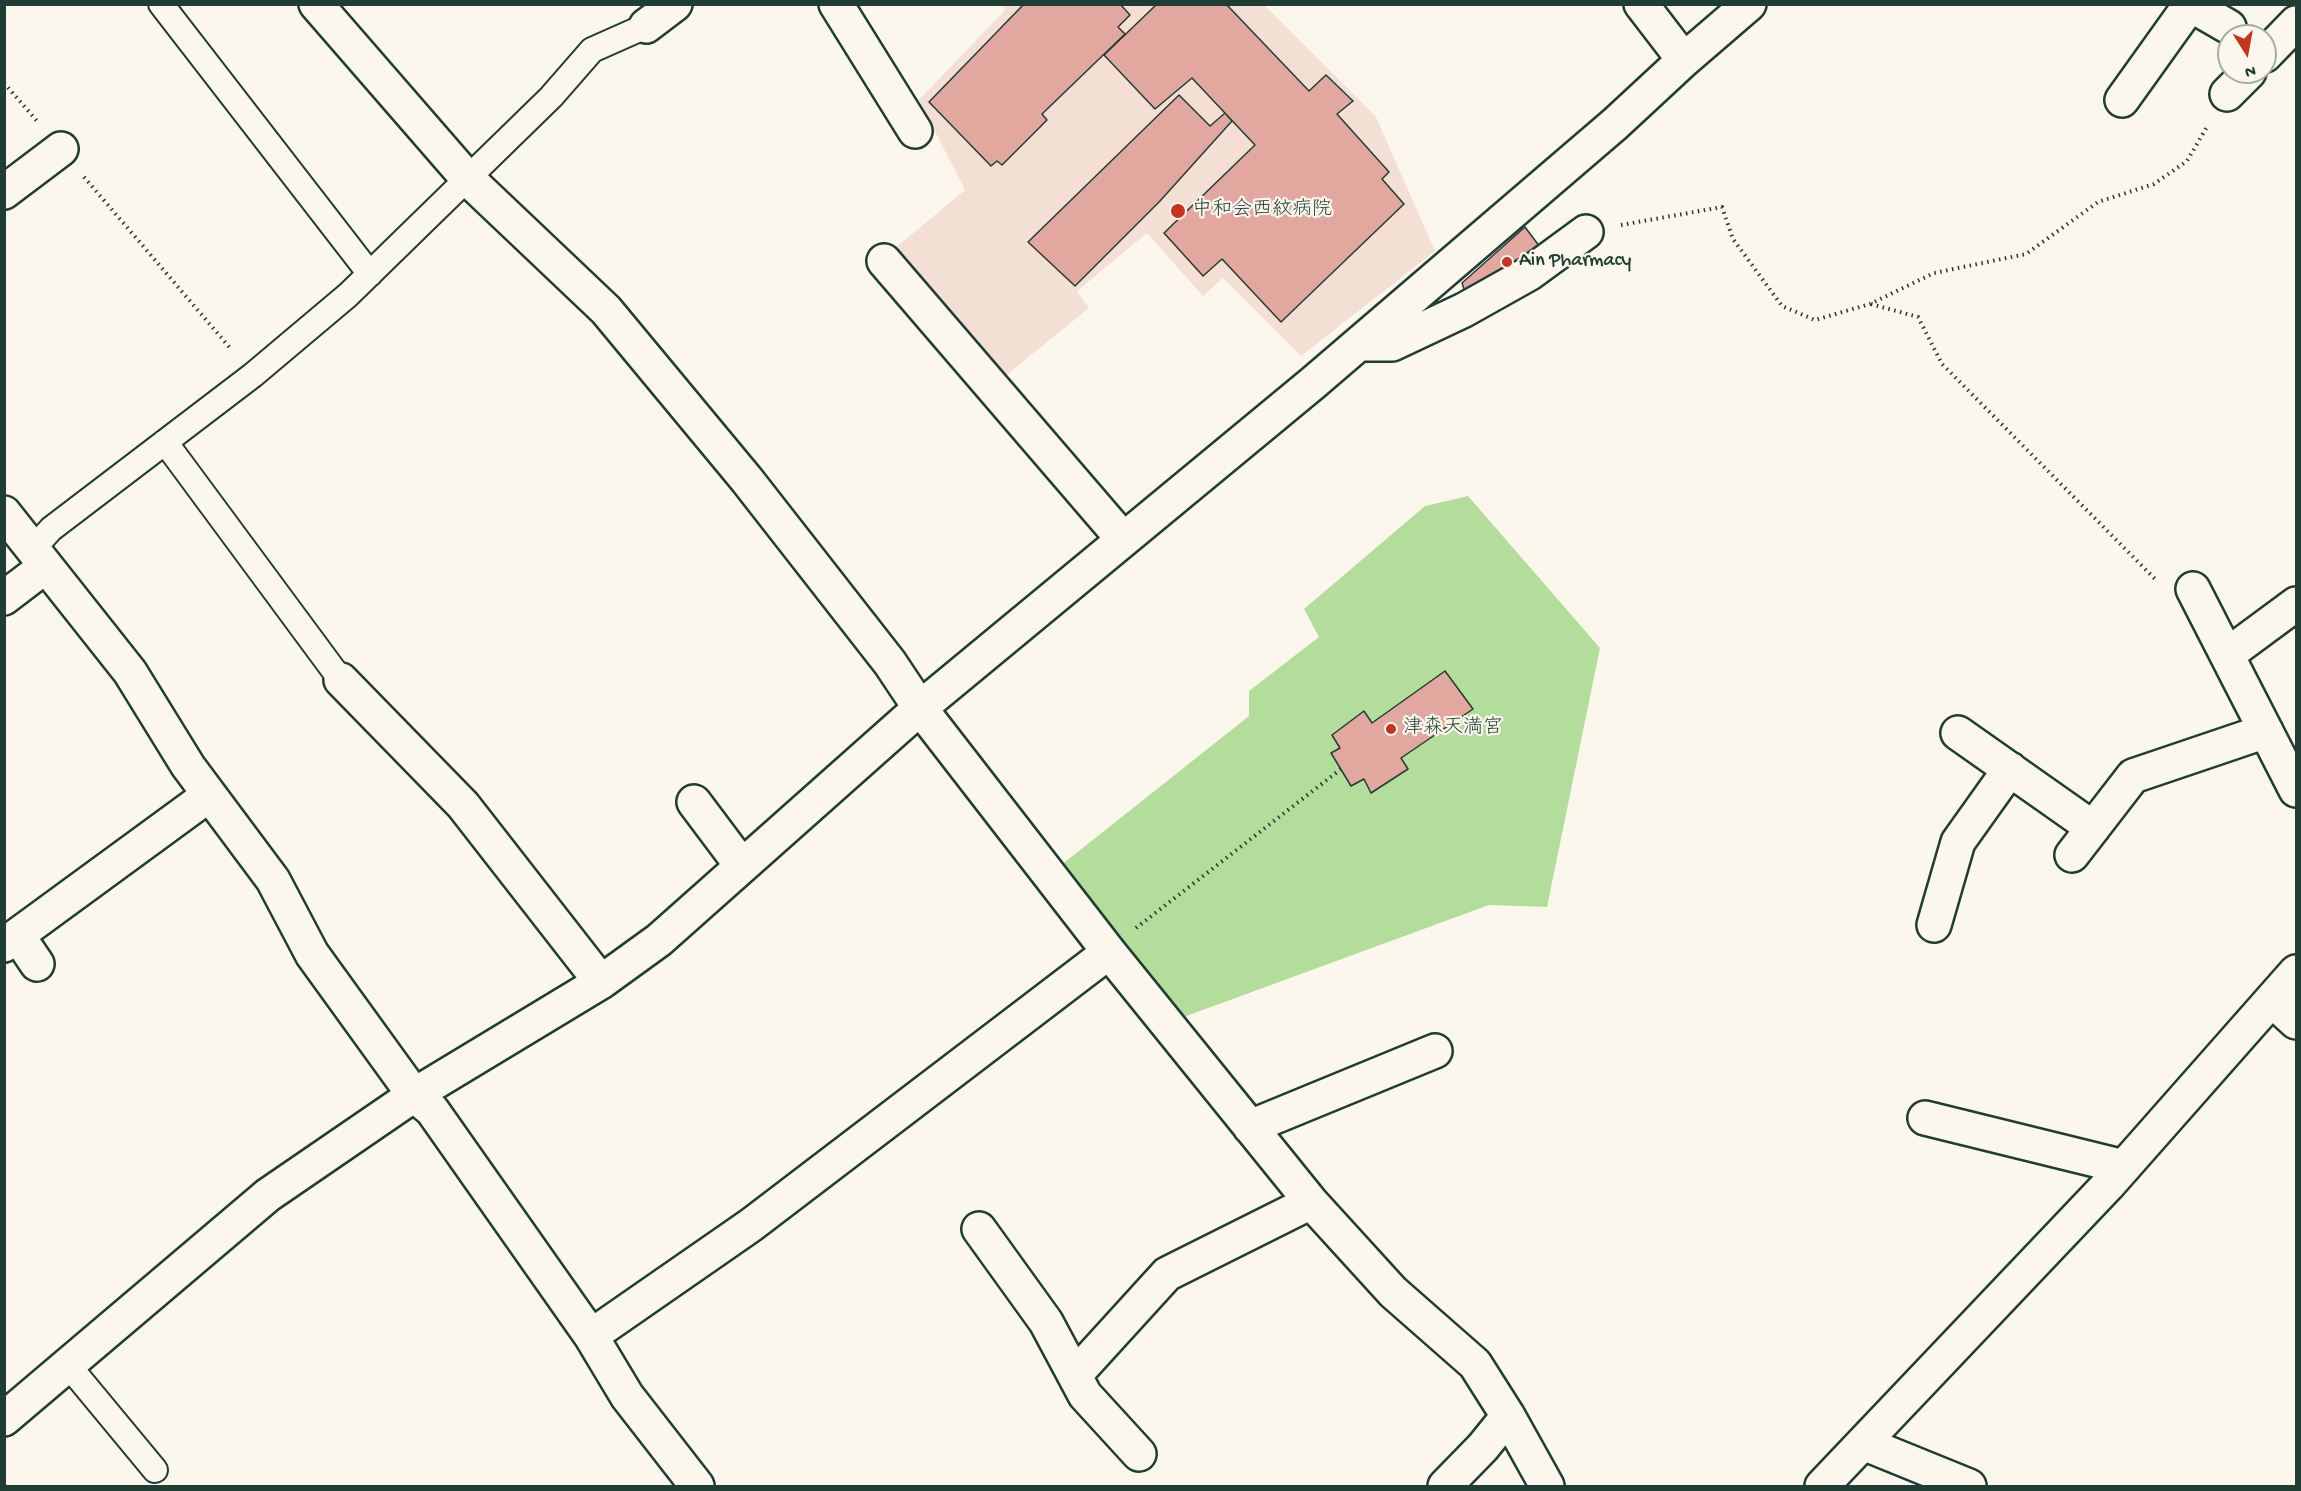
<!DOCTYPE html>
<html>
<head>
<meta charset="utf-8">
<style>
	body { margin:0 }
	#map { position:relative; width:2301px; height:1491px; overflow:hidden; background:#fbf7ec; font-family:"Gochi Hand",sans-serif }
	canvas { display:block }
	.frame { position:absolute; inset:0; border:6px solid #1f3d34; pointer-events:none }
	.north { position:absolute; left:2217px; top:24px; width:60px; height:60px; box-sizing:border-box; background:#fbf7ec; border:2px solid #a3ada2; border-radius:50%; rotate:169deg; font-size:16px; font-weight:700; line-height:24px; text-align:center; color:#1f3d34 }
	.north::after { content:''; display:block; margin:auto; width:21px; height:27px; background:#c8321e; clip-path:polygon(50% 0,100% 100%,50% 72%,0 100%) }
</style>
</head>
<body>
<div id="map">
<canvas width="2301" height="1491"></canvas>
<div class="frame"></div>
<div class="north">N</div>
</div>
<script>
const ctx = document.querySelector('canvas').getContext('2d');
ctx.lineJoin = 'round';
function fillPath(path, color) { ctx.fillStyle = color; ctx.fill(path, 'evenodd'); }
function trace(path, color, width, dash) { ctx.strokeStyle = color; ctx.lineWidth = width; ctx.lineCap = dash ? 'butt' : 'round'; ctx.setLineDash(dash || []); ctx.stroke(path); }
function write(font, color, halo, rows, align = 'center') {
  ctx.font = font + ' "Gochi Hand","Klee One",sans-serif'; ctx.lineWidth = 4.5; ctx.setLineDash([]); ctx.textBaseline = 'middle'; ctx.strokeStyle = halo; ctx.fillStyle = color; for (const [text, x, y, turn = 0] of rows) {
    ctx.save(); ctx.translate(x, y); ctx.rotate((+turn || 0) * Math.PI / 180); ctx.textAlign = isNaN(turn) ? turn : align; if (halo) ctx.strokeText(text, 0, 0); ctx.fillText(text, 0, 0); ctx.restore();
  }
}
fillPath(new Path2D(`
	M1002,4L1264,5L1376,117L1435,251L1301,356L1223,278L1203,296L1147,233L1077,291L1089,308L999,381L888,254L965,190L919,100L1005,10Z`), '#f4dfd5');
fillPath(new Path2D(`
	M1468,496L1600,648L1547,907L1489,905L1181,1018L1060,866L1249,716V691L1319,637L1304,609L1425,506Z`), '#b3dd9a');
const building = new Path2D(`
	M1024,4H1120L1130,15L1118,27L1125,34L1042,114L1047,120L1002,165L997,161L991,166L929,102Z
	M1157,4H1226L1309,91L1326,75L1353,101L1337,114L1389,172L1382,179L1404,204L1281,322L1222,259L1203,276L1164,233L1255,145L1192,78L1155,109L1104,55Z
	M1179,95L1210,126L1225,113L1232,121L1160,201L1075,286L1028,242Z
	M1525,227L1543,251L1466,295L1462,283Z
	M1445,671L1473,709L1401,758L1408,769L1371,793L1364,779L1351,786L1331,753L1340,748L1332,735L1364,711L1372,723Z`);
fillPath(building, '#e2a8a0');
trace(building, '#1f3d34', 1.5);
const service = new Path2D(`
	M161,4L370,274
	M165,442L341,680
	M33,549L51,529L253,375L348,295L551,97L592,50L646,26
	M68,1365L155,1470`);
const minor = new Path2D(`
	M316,4L468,179L606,310L747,480L890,663L920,708L1109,952L1311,1202L1393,1292L1475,1364L1508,1416L1547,1486
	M836,4L915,131
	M1641,4L1684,60
	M2189,4L2229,27
	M646,26L675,4
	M2265,55L2296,23
	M2227,94L2249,72
	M2122,100L2190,5
	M4,192L61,149
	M884,261L1123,539
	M1359,344H1392L1464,310L1530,273L1586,232
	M4,513L130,672L188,766L273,880L312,954L414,1095L432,1110L591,1336L627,1396L697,1486
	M2193,589L2296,790
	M4,598L46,566
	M2227,655L2296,604
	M341,680L463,805L601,982
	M1958,733L2093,828
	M694,802L742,866
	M2072,855L2133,776L2266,731
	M1934,925L1958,842L2010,769
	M18,936L37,964
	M4,945L209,795
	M2272,1000L2296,1022
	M1925,1118L2124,1167
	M1250,1127L1435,1051
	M979,1229L1046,1322L1085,1395L1139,1454
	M591,1336L751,1225L1109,952
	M1075,1375L1167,1274L1311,1202
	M4,1419L268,1195L414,1095L601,982L659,940L920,708L1313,383L1615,124L1684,60L1749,4
	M1863,1443L1969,1486
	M1445,1486L1483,1447L1508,1416
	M1822,1486L2108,1185L2296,972`);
trace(service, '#1f3d34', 28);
trace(minor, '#1f3d34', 38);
trace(new Path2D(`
	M4,83L37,121
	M84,177L231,349
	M1621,225L1722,207L1733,239L1782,306L1815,320L1870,304L1934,273L2026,254L2098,202L2154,184L2187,161L2208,125
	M1871,304L1918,317L1942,364L2157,581
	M1136,928L1341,769
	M4,1485L5,1486`), '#1f3d34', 4, [1.5, 4.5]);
trace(service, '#fbf7ec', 24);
trace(minor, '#fbf7ec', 33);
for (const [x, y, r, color] of [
	[1178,211,8,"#c8321e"],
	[1507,262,6,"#c8321e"],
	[1391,729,6,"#c8321e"]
]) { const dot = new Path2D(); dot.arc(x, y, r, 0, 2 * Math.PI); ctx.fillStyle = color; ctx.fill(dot); trace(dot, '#fbf7ec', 2); }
write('20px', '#1f3d34', '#fbf7ec', [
	["中和会西紋病院",1192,211],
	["Ain Pharmacy",1519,262],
	["津森天満宮",1403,729]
], 'left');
</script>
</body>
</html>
